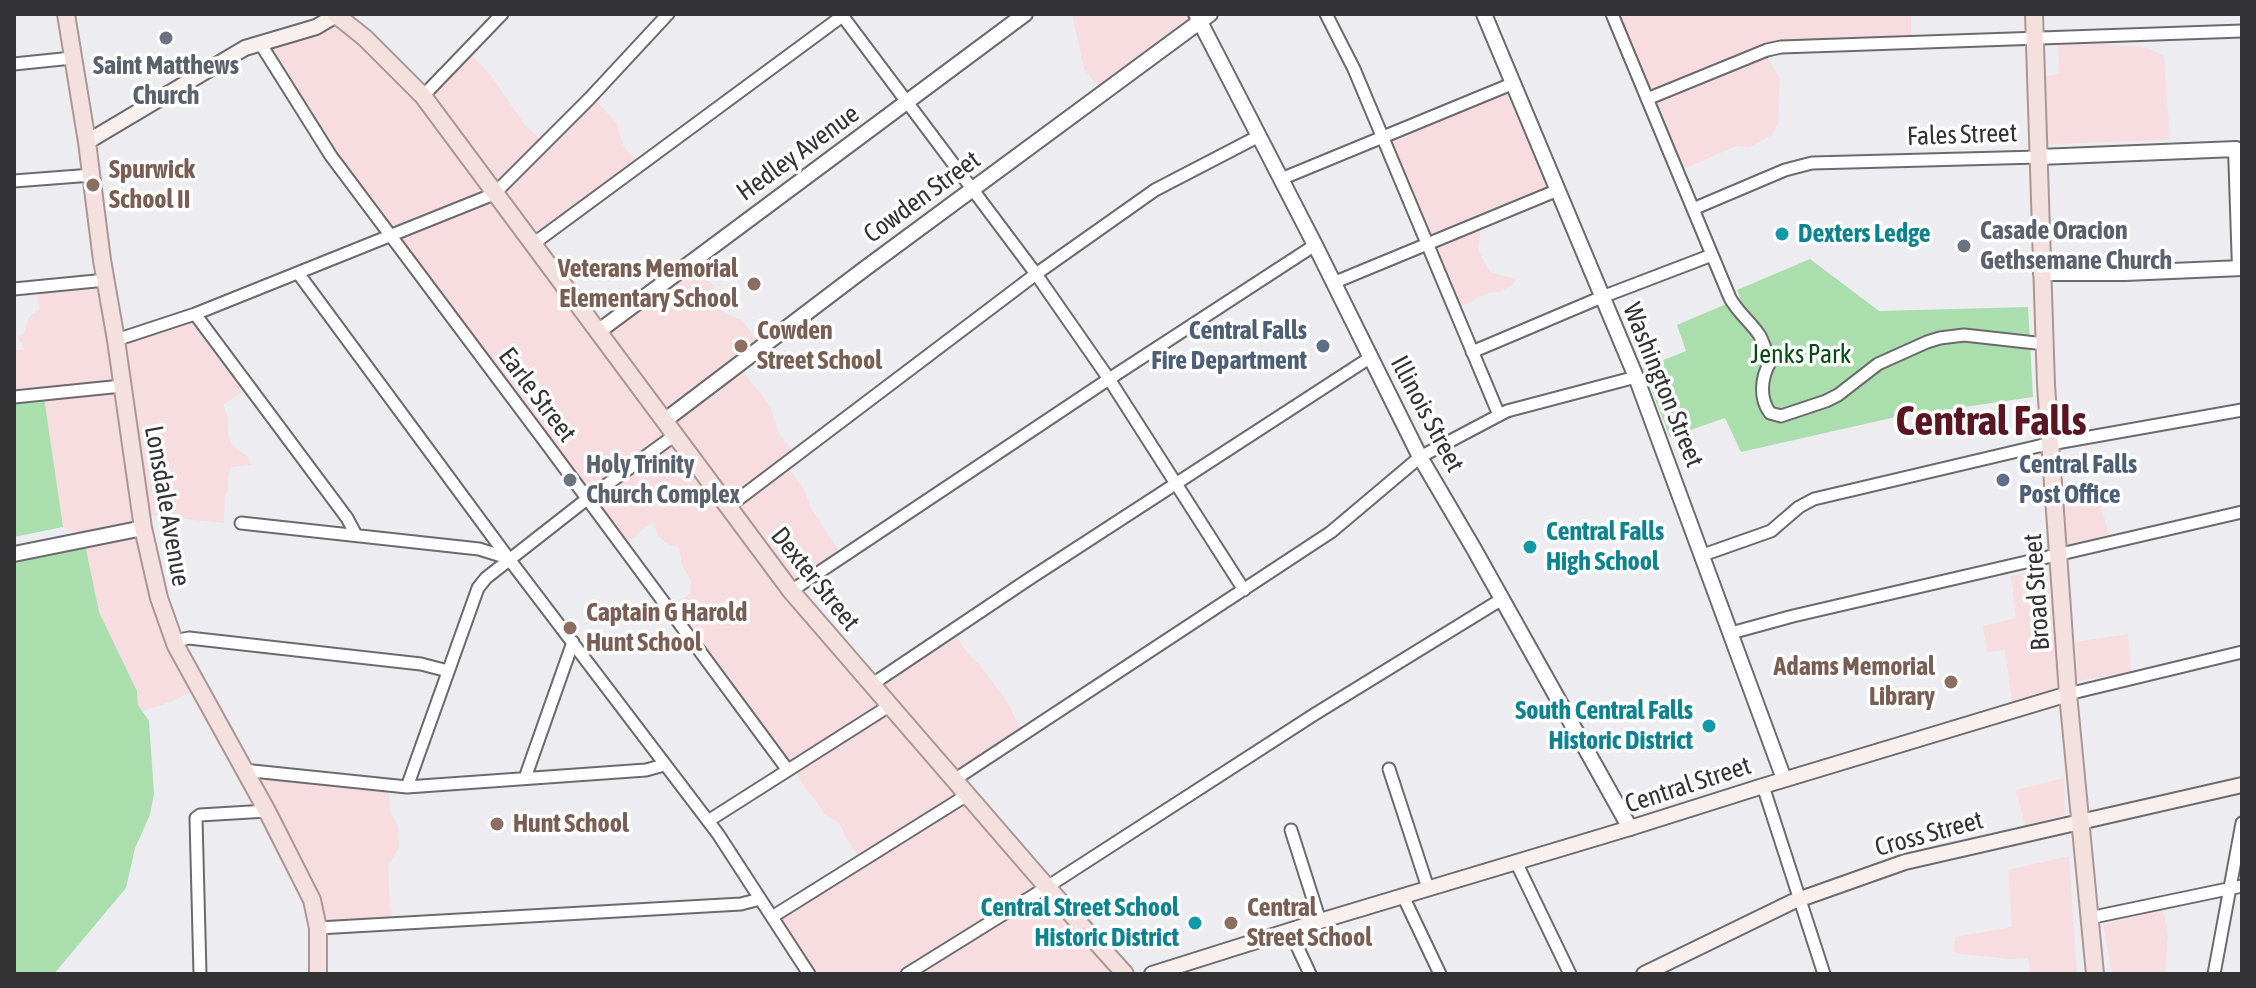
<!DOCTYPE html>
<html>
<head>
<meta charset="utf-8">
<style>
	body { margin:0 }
	#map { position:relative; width:2256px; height:988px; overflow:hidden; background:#ededf1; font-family:"Asap Condensed",sans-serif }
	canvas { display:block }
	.frame { position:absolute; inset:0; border:16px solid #333234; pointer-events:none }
</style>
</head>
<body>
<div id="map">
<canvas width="2256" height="988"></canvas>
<div class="frame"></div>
</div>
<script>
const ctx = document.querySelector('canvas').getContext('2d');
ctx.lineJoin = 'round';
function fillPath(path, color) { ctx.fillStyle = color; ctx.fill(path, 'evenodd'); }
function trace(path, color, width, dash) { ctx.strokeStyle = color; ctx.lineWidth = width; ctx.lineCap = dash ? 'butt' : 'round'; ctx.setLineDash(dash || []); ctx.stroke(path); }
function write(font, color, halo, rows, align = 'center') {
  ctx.font = font + ' "Asap Condensed",sans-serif'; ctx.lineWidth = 7; ctx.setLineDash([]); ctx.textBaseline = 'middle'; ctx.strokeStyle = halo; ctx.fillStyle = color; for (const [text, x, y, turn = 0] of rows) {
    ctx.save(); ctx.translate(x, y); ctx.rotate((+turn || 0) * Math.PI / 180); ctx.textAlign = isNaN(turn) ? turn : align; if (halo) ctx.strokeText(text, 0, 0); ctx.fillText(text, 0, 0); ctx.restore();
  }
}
fillPath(new Path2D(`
	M1072,14H1192L1198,26L1102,91L1084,69Z
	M1613,14H1911V46L1770,53L1767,56L1780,79L1778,124L1772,135L1750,147L1736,146L1679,171Z
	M331,17L426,102L470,54L490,74L525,125L544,143L594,99L617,123L623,145L640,165L537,245L595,334L697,264L706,278L717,290L724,313L742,320L763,348L739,366L770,406L779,434L798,456L787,466L805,491L811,508L843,557L794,591L872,690L956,635L965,650L983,669L1010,706L1015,718L1026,735L955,783L1119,974H805L773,923L862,862L845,836L840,824L825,815L815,799L806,790L794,769L667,610L691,593V581L682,565L679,548L666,543L658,536L653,522L622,547L333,165L287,97L258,48Z
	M2104,44L2149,48L2164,56L2170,140L2047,144L2044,76L2059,74L2058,45Z
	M1515,87L1559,193L1510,216L1481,226L1478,250L1490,272L1517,279L1512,285L1499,292L1488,293L1456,309L1384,139Z
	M106,280L116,340L194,315L245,390L223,405L228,418V435L233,446L248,457L251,465L231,467L228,475V492L225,496L224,523L145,515L147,544L196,690L170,702L143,711L138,705L137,691L99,612L84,539L63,527L44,398L14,399V350H24L22,343L17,337L23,335L29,317L39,310L37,288Z
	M2098,495L2110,539L2066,548L2062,502Z
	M2047,567L2058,689L2012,703L2005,650L1987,652L1983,626L2016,618L2011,576Z
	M2128,634L2131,672L2078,681L2075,642Z
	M245,771L389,789L390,811L398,826L399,848L388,865L390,907L394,925L324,931Z
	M2064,778L2065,815L2025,825L2016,790Z
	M2069,856L2077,974H2030L2028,958L2009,959L1954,953L1955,937L2012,927L2008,870Z
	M2163,910L2168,932L2165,974H2112L2103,924Z`), '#f7dce0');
fillPath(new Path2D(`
	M1810,259L1879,311L2028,307L2033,397L1896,417L1741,452L1725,418L1670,437L1643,368L1686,351L1677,325L1740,298L1737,290Z
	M44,397L63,527L14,537V399Z
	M84,539L99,612L137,691L138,705L149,721L154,794L150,815L135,848L126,888L54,974H14V554Z`), '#aadead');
const minor = new Path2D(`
	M841,14L1036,274L1109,379L1244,590
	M1326,14L1354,69L1499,415
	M1612,14L1730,298C1738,313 1751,322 1760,336C1764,344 1767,354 1770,362C1761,378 1759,398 1770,413L1781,416L1826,401L1838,395L1878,364L1927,342L1940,338L1964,335L2045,344
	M260,43L331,156L549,447L787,769
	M14,64L72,58
	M423,96L502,14
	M1647,99L1767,50L1781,47L2242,31
	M1281,179L1514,83
	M14,181L92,175
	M1693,209L1785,170L1812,163L2039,157
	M533,244L845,14
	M298,273L509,559L718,834L809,974
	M1333,283L1558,190
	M14,289L106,280
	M195,314L347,518L356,535
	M116,340L195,314L494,194L589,99L668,14
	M1472,352L1602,297L1712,255
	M14,397L122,386
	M728,507L1036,274L1155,190L1259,136
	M241,523L479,549L508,558
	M1703,555L1771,531L1799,507L1814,499L2039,446L2242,410
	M791,591L1109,379L1315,245
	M1731,633L1793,616L2242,512
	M174,641L189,638L421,664L448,671
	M871,685L1029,579L1371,357
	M2068,694L2242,652
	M1389,769L1428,888
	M243,770L407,787L646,770L664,765
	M525,778L573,642
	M954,780L1331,532L1420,457L1507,411L1636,377
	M1763,786L1824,974
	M407,787L478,588L486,578L587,499L675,435
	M708,821L889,706
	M1291,830L1320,921
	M1516,862L1570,974
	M1403,896L1440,974
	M772,917L967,795
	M2089,918L2242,886
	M318,928L741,904L760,899
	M1290,931L1310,974
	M200,974L196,818L200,815L267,811
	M907,974L1047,887L1315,714L1502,599
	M2214,974L2242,823`);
const tertiary = new Path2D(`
	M1196,14L1315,245L1420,457L1474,549L1630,828
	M1484,14L1636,377L1784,779
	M2039,157L2236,149L2240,268
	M2041,273H2125L2242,268
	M599,331L1025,14
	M664,421L863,270L1210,14
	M14,554L143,528`);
const secondary = new Path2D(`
	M87,142L245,48L316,27L338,14
	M1152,974L1320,921L1630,828L1763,786L2068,694
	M1644,974L1792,902L1905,862L2242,785`);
const primary = new Path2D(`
	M66,14L87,142L102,260L116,340L143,528L159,598L176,646L267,811L312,900L318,928V974
	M335,14L365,38L423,96L791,591L1047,887L1125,974
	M2034,14L2046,385L2068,694L2095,974`);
trace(minor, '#6b6a6e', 15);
trace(tertiary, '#6b6a6e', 18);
trace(secondary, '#6b6a6e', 18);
trace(primary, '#ab9694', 20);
trace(minor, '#fff', 11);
trace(tertiary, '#fff', 14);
trace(secondary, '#f9f0ee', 14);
trace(primary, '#f4e0de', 16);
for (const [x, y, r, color] of [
	[166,38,8,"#6b7280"],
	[93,185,8,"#8d6e63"],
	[1782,234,8,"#0f9aa8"],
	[1964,246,8,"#6b7280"],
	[754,284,8,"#8d6e63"],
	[741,346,8,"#8d6e63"],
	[1323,346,8,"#5c6f8a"],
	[570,480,8,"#6b7280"],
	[2003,480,8,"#5c6f8a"],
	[1530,547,8,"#0f9aa8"],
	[570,628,8,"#8d6e63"],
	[1951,682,8,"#8d6e63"],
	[1709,726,8,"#0f9aa8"],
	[497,824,8,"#8d6e63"],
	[1195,923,8,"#0f9aa8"],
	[1231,923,8,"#8d6e63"]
]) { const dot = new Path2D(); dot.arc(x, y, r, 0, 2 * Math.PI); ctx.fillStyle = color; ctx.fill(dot); trace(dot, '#fff', 3); }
write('bold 26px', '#5b616d', '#fff', [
	["Saint Matthews",166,66,"center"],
	["Church",166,96,"center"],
	["Casade Oracion",1980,231],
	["Gethsemane Church",1980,261],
	["Holy Trinity",586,465],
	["Church Complex",586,495]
], 'left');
write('26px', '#333234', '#fff', [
	["Fales Street",1962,135,-2],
	["Hedley Avenue",798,153,-36],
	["Cowden Street",922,197,-36],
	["Washington Street",1663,385,68],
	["Earle Street",537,395,53],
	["Illinois Street",1427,414,62],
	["Lonsdale Avenue",167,506,80],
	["Dexter Street",815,579,51],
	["Broad Street",2037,592,-94],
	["Central Street",1688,785,-18],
	["Cross Street",1929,834,-15]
]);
write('bold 26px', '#785e54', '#fff', [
	["Spurwick",109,170],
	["School II",109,200],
	["Veterans Memorial",738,269,"right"],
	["Elementary School",738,299,"right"],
	["Cowden",757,331],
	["Street School",757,361],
	["Captain G Harold",586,613],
	["Hunt School",586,643],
	["Adams Memorial",1935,667,"right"],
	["Library",1935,697,"right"],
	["Hunt School",513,824],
	["Central",1247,908],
	["Street School",1247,938]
], 'left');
write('bold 26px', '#0d838f', '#fff', [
	["Dexters Ledge",1798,234],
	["Central Falls",1546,532],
	["High School",1546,562],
	["South Central Falls",1693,711,"right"],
	["Historic District",1693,741,"right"],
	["Central Street School",1179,908,"right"],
	["Historic District",1179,938,"right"]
], 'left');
write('bold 26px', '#4e5e75', '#fff', [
	["Central Falls",1307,331],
	["Fire Department",1307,361],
	["Central Falls",2019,465,"left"],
	["Post Office",2019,495,"left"]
], 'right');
write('26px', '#044a15', '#fff', [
	["Jenks Park",1801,355]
]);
write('bold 42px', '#5a1523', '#fff', [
	["Central Falls",1991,422]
]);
</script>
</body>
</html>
